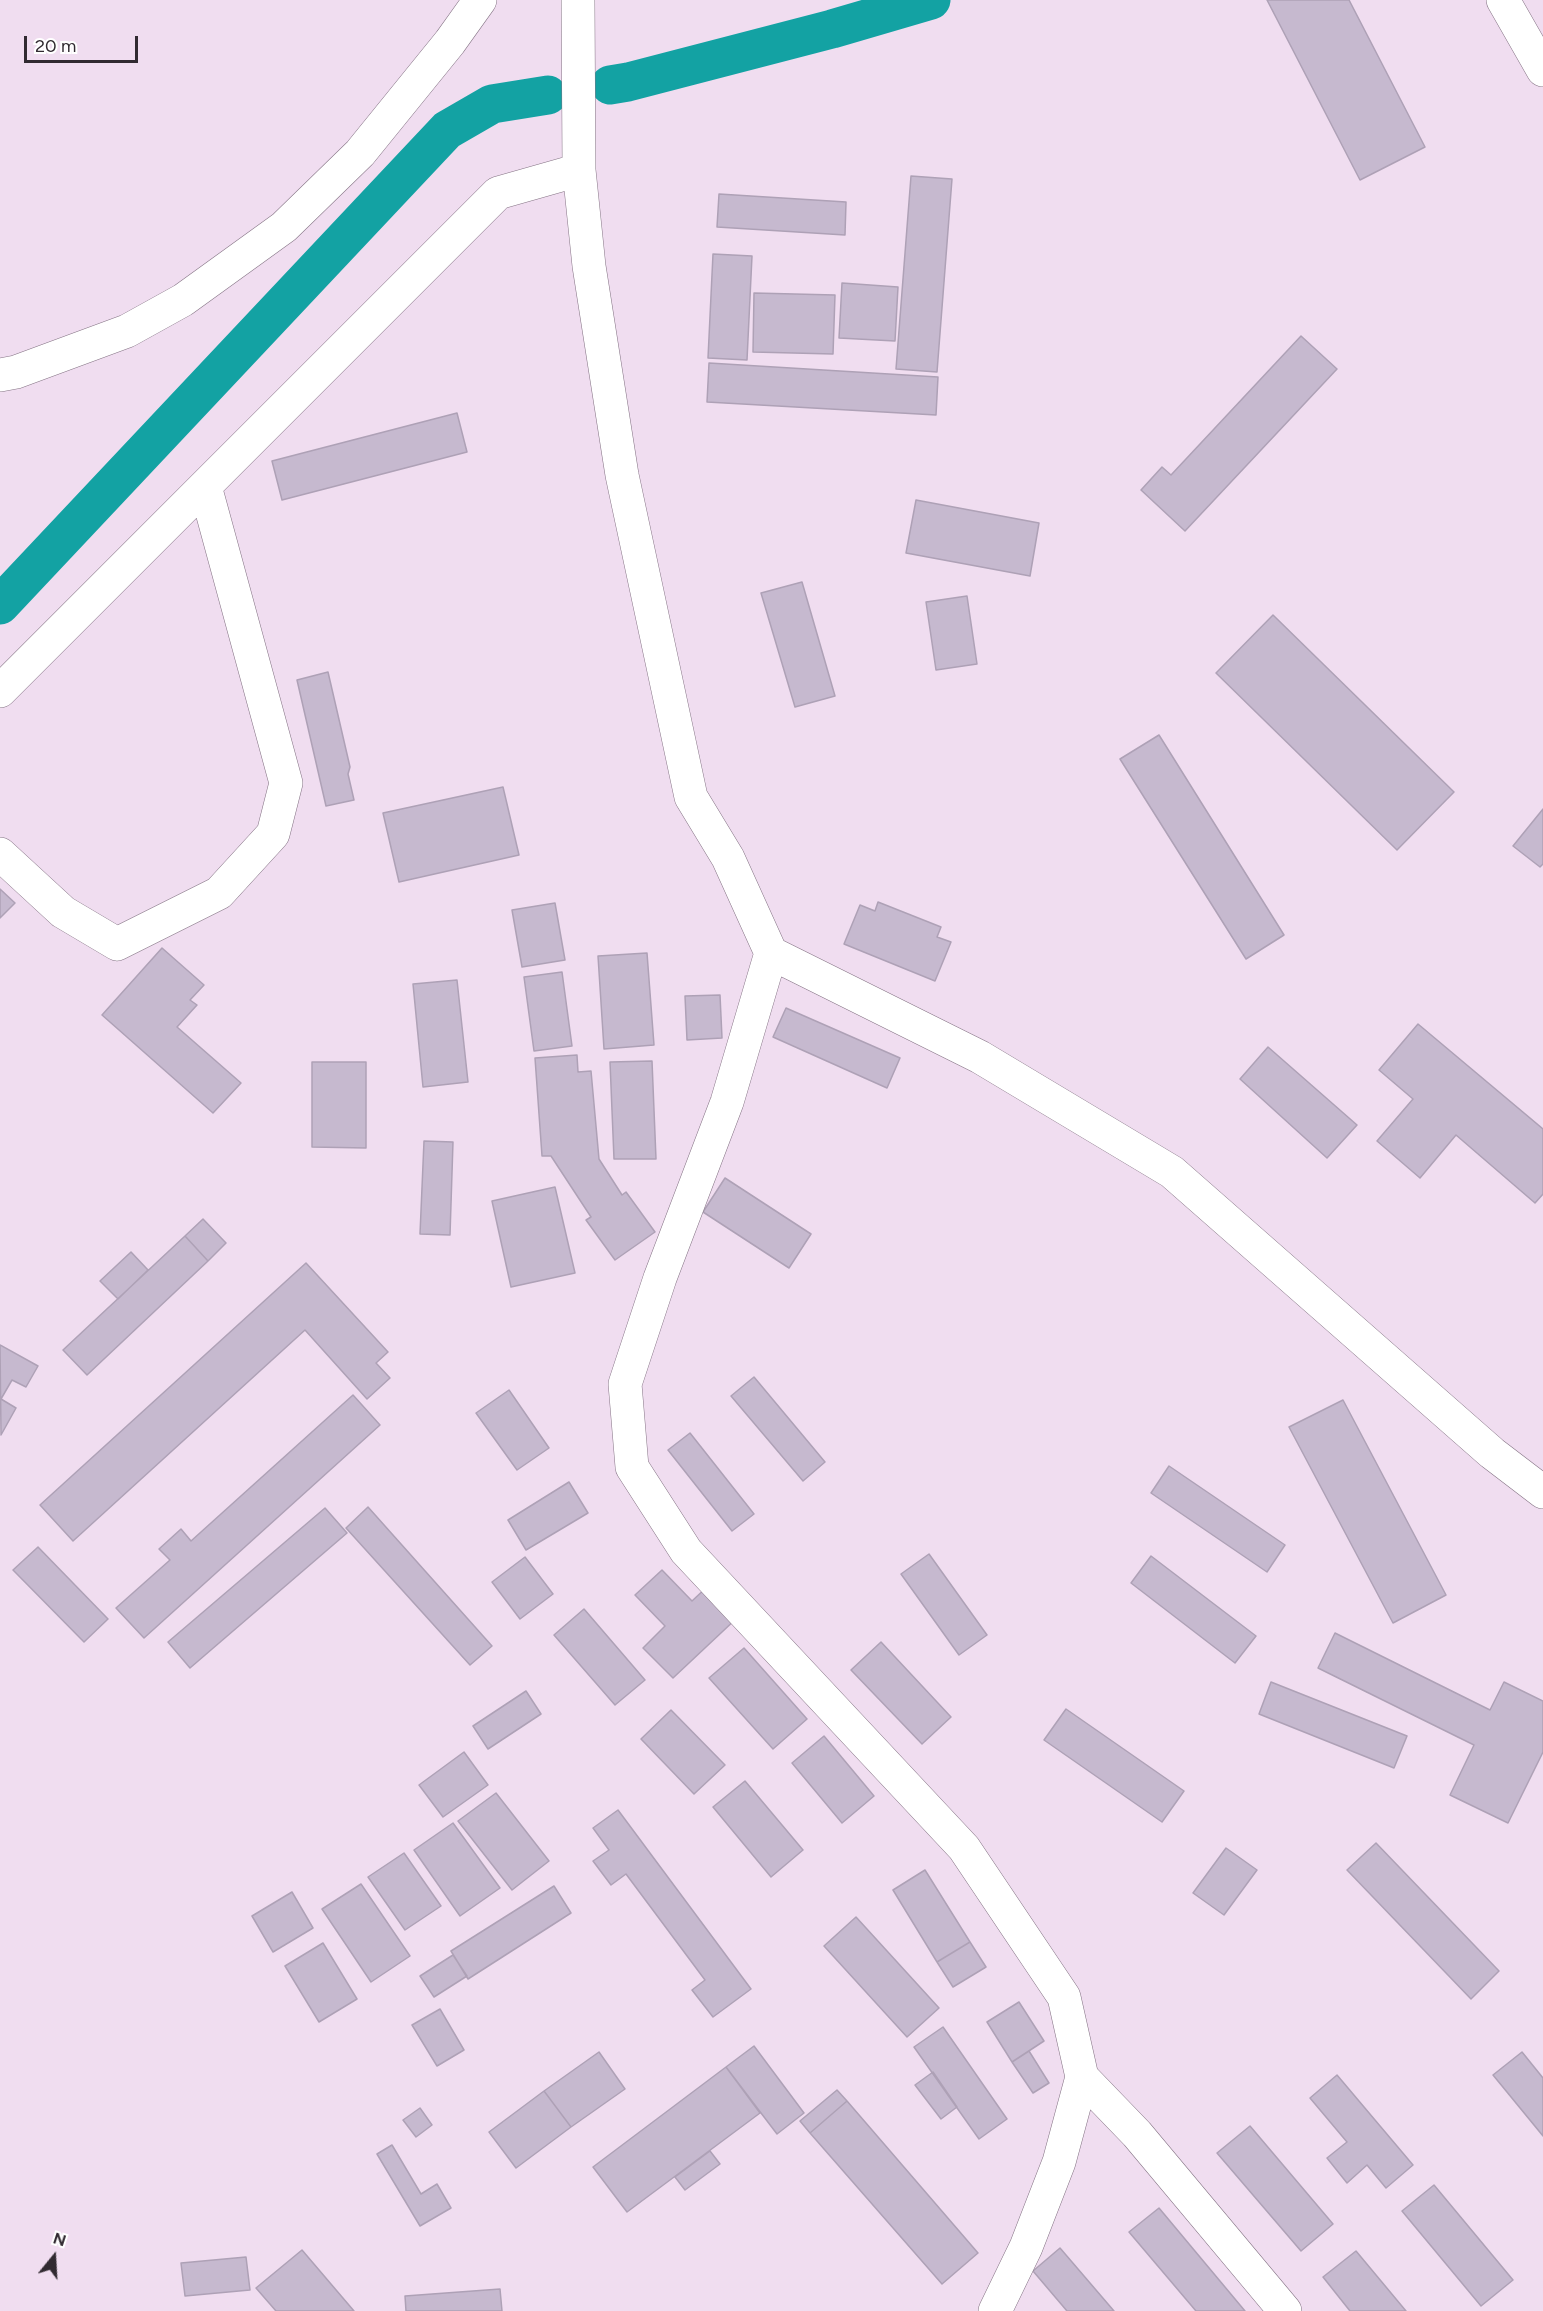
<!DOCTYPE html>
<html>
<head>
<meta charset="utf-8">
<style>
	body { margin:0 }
	#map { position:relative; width:1543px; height:2311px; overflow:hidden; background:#f0ddf0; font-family:Figtree,sans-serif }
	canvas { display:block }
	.north { position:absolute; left:24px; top:2227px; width:60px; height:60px; -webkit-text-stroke:4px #fff; paint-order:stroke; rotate:18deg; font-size:16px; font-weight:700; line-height:24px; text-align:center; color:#312a31 }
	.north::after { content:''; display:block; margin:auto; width:21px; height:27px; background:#312a31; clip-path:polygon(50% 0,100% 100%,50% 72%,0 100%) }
	.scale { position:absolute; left:24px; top:36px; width:114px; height:27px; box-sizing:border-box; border:3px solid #312a31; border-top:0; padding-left:8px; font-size:18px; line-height:21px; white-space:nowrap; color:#312a31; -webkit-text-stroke:4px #fff; paint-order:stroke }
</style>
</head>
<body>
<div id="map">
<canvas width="1543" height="2311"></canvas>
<div class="north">N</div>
<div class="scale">20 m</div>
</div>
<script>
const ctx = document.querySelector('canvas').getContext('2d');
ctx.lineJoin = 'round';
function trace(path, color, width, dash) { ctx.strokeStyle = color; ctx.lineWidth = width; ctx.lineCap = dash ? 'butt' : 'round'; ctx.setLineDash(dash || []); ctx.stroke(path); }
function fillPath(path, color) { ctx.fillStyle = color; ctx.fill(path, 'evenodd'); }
trace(new Path2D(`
	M610,85L628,82L832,29L931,0
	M0,605L447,130L492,104L548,95`), '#13a2a3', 39);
const building = new Path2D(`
	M1267,0H1349L1425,147L1360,180Z
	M911,176L952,179L937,372L896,369Z
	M719,194L846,202L845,235L717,227Z
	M713,254L752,256L747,360L708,358Z
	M842,283L898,287L895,341L839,338Z
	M754,293L835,295L833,354L753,352Z
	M1301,336L1337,369L1185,531L1141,490L1162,467L1171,475Z
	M709,363L938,377L936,415L707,402Z
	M457,413L467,452L282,500L272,461Z
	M916,500L1039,523L1030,576L906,553Z
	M802,582L835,696L795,707L761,593Z
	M967,596L977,664L936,670L926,602Z
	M1273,615L1454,792L1397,850L1216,673Z
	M328,672L350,767L348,774L354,800L326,806L297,680Z
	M1159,735L1284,935L1246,959L1120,759Z
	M503,787L519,855L399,882L383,813Z
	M1543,809V864L1540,867L1513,846Z
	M0,889L15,903L0,918Z
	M878,902L941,927L937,937L951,942L935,981L844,944L860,905L875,911Z
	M555,903L565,960L522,967L512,910Z
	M162,948L204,985L190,1000L197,1005L177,1027L241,1083L213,1113L102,1015Z
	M647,953L654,1045L604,1049L598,956Z
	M562,972L572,1046L534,1051L524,977Z
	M457,980L468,1082L423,1087L413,984Z
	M720,995L722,1038L687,1040L685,996Z
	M786,1008L900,1058L887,1088L773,1037Z
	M1418,1024L1543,1129V1194L1535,1203L1456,1135L1420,1178L1377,1141L1413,1099L1379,1070Z
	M1268,1047L1357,1125L1327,1158L1240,1079Z
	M577,1055L578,1072L591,1071L599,1159L622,1195L626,1192L655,1232L615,1260L586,1220L591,1217L551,1156H542L535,1058Z
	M652,1061L656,1159H614L610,1062Z
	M312,1062H366V1148L312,1147Z
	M424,1141L453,1142L450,1235L420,1234Z
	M725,1178L811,1234L789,1268L703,1212Z
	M555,1187L575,1273L511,1287L492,1201Z
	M203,1219L226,1243L208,1261L185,1236Z
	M185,1236L208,1261L87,1375L63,1350Z
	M131,1252L148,1270L118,1299L100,1281Z
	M306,1263L388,1352L376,1363L390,1378L367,1399L305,1330L73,1541L40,1505Z
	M0,1345L38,1366L26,1387L12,1380L1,1399L16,1408L1,1435Z
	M754,1377L825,1462L803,1481L731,1396Z
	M509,1390L549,1448L517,1470L476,1413Z
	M353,1395L380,1425L144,1638L116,1608L170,1560L159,1549L181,1529L191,1541Z
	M1343,1400L1446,1595L1393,1623L1289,1427Z
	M690,1433L754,1514L732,1531L668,1450Z
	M1169,1466L1285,1545L1267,1572L1151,1493Z
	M569,1482L588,1513L526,1550L508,1520Z
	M368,1507L492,1646L470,1665L346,1528Z
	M325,1508L347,1533L190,1668L168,1642Z
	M38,1547L108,1619L84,1642L13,1570Z
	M929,1554L987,1635L959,1655L901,1574Z
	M1151,1556L1256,1636L1235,1663L1131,1583Z
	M525,1557L553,1594L520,1619L492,1582Z
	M662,1570L692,1601L708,1586L738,1617L673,1678L643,1648L665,1626L635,1595Z
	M584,1609L645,1680L615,1705L554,1635Z
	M1335,1633L1490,1710L1504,1682L1543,1701V1752L1508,1823L1450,1795L1474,1745L1318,1668Z
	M881,1642L951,1717L922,1744L851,1670Z
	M744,1648L807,1719L773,1749L709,1678Z
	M1271,1682L1407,1736L1394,1768L1259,1714Z
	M526,1691L541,1714L488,1749L473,1726Z
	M1066,1709L1184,1791L1162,1822L1044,1740Z
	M671,1710L725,1765L694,1794L641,1739Z
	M824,1736L874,1796L842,1823L792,1763Z
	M464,1752L488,1785L443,1817L419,1785Z
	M745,1781L803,1850L771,1877L713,1807Z
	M496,1793L549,1861L512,1890L458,1821Z
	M618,1810L751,1989L713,2017L692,1990L705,1980L626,1874L611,1885L593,1861L609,1850L593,1828Z
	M453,1823L500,1888L460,1916L414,1850Z
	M1376,1843L1499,1971L1471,1999L1347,1870Z
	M1226,1848L1257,1870L1224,1915L1193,1893Z
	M404,1853L441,1906L405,1930L368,1877Z
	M925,1870L970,1942L937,1962L893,1890Z
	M361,1884L410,1956L371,1982L322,1909Z
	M554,1886L571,1913L468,1979L451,1951Z
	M292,1892L313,1928L273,1952L252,1916Z
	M856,1917L939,2008L907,2037L824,1946Z
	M970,1942L986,1967L953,1987L937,1962Z
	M323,1943L357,1999L319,2022L285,1966Z
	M453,1955L467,1976L434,1997L420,1976Z
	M1019,2002L1044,2041L1012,2062L987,2022Z
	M440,2009L464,2050L437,2066L412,2025Z
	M943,2027L1007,2119L979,2139L914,2047Z
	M754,2046L804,2113L777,2134L726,2067Z
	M1029,2051L1049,2083L1033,2093L1012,2062Z
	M599,2052L625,2089L571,2127L544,2091Z
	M1522,2052L1543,2078V2136L1493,2075Z
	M726,2067L760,2113L627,2212L593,2167Z
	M933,2072L957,2107L941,2119L915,2085Z
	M1337,2075L1413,2165L1386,2188L1367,2165L1347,2183L1327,2158L1347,2142L1310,2098Z
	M837,2090L847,2101L810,2133L800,2121Z
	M544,2091L571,2127L516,2168L489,2132Z
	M847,2101L978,2253L942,2284L810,2133Z
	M420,2108L432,2125L416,2137L403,2120Z
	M1250,2126L1333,2224L1301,2251L1217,2153Z
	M392,2145L421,2194L437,2184L451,2208L420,2226L377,2154Z
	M710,2151L720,2164L685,2190L675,2177Z
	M1434,2185L1513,2280L1481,2306L1402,2211Z
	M1159,2208L1245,2311H1196L1129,2232Z
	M1060,2248L1114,2311H1067L1033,2271Z
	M302,2250L354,2311H276L256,2288Z
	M1356,2251L1406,2311H1350L1323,2277Z
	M246,2257L250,2290L185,2296L181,2263Z
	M500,2289L502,2311H406L405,2296Z`);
fillPath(building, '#c6b9cf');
trace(building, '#aea1b6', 1.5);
const street = new Path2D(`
	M578,0L579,170
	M1503,0L1543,70
	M0,691L205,486
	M0,854L63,912L117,944L219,893L273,834L286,783L205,486L498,193L579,170L589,266L622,475L691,797L728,858L771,953L727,1102L660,1278L625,1384L632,1467L686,1551L964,1848L1064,1997L1082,2077
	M771,953L980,1057L1172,1172L1492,1453L1543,1492
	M995,2311L1026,2247L1059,2162L1082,2077L1137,2134L1285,2311`);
const secondary = new Path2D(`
	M0,375L16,372L127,331L183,300L284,227L360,153L450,42L480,0`);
trace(street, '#847384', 34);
trace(secondary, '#847384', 34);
trace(street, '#fff', 33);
trace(secondary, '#fff', 33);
</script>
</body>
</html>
